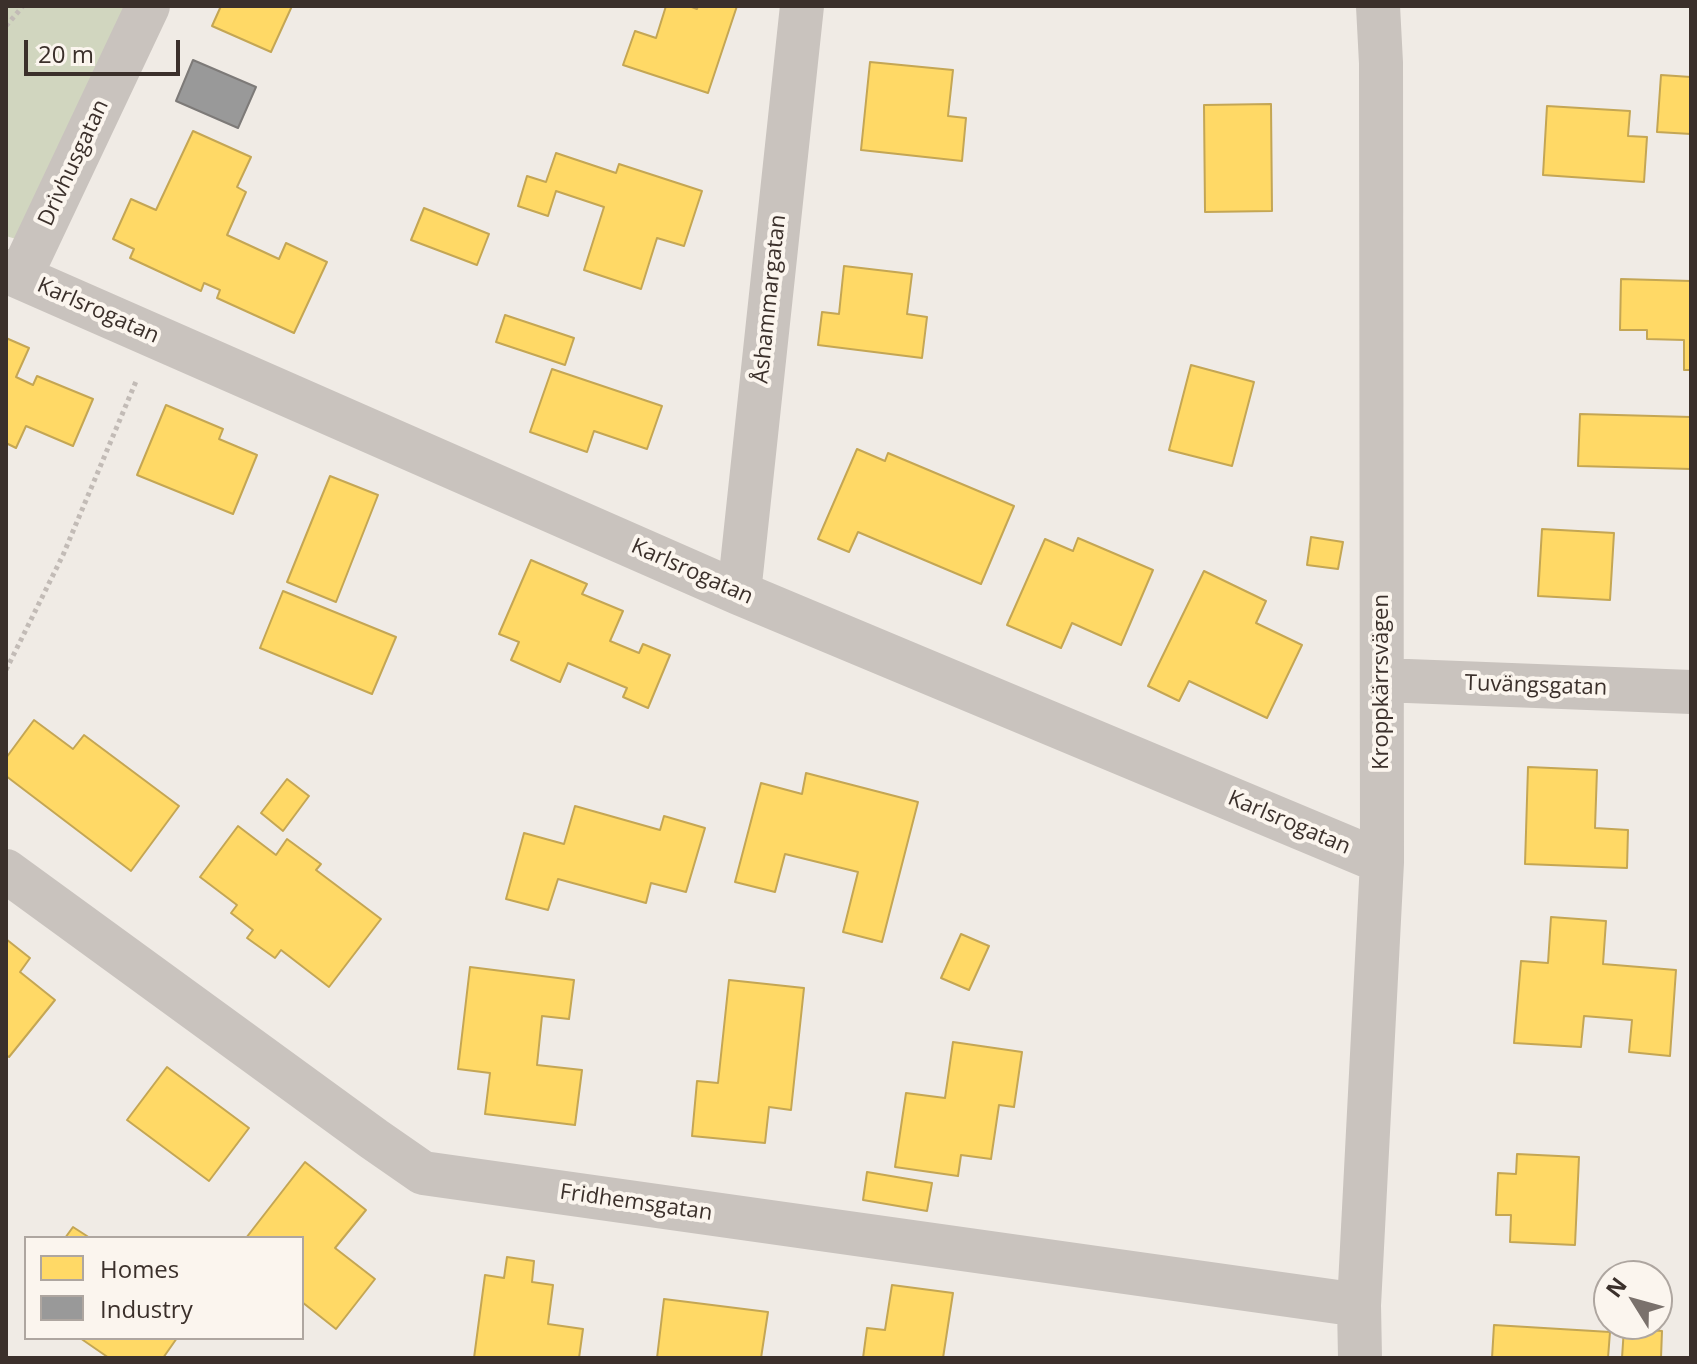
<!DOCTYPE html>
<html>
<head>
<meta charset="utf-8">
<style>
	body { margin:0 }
	#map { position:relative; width:1697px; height:1364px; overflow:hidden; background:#f0ebe5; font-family:"Open Sans",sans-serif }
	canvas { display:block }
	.frame { position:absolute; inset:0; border:8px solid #3b302b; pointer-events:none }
	.legend { position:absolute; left:24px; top:1236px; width:280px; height:104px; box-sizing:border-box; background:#fbf5ee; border:2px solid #aea6a0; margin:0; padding:10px 14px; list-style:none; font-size:24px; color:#3b302b }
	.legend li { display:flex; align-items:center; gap:16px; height:40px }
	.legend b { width:40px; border:2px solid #aea6a0 }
	.north { position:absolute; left:1593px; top:1260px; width:80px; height:80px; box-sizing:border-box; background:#fbf5ee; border:2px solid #aea6a0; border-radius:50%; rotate:307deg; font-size:22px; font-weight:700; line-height:32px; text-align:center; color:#3b302b }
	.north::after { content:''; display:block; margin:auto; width:28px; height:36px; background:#7a716c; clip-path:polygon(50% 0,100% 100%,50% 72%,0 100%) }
	.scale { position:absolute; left:24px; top:40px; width:156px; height:36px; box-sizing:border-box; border:4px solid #3b302b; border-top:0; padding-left:10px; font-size:24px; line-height:28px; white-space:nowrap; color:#3b302b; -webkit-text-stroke:6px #fbf5ee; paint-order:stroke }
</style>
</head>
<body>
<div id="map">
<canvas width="1697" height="1364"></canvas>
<div class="frame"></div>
<ul class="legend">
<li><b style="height:22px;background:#ffd966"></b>Homes</li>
<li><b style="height:22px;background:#999"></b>Industry</li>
</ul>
<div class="north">N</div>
<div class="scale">20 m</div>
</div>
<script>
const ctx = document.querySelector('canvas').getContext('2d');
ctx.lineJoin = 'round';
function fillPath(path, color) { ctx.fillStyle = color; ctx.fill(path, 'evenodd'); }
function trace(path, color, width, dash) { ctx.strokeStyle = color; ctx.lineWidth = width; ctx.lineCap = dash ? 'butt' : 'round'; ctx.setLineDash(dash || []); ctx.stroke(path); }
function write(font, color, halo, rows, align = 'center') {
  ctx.font = font + ' "Open Sans",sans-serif'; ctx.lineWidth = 8; ctx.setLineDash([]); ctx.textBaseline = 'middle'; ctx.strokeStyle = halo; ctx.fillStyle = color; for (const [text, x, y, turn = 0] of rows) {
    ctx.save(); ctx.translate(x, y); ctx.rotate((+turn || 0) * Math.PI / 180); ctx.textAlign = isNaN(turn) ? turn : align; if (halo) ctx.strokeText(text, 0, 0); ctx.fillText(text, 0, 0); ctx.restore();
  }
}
fillPath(new Path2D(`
	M6,6H129L16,239L6,236Z`), '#d1d6bf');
const homes = new Path2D(`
	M221,6H292L271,52L212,26Z
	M666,6H689L697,9L698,6H737L708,93L623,65L635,31L656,38Z
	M870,62L953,70L948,116L966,118L962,161L861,150Z
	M1661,75L1691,77V134L1657,132Z
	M1271,104L1272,211L1205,212L1204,105Z
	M1547,106L1630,111L1628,136L1647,137L1644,182L1543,175Z
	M193,131L251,157L237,187L246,192L227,235L279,259L286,243L327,262L294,333L217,298L220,290L204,283L201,291L130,258L134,249L113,239L131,199L156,210Z
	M556,153L616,173L619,164L702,191L684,246L657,238L641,289L584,270L604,207L556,191L548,216L518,206L527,176L546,182Z
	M424,208L489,234L477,265L411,240Z
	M844,266L912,274L907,314L927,317L922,358L818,345L822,312L839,314Z
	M1621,279L1691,281V370H1684V340L1647,339V330H1620Z
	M505,315L574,338L565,365L496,342Z
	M6,338L29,348L16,377L33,385L37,376L93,399L73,446L26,426L16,448L6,443Z
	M1191,365L1254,382L1232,466L1169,450Z
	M552,369L662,406L647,449L594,431L587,452L530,432Z
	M166,405L223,429L219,439L257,455L233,514L137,475Z
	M1580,414L1691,417V469L1578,466Z
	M857,449L885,461L888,453L1014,506L981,584L858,532L849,552L818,539Z
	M330,476L378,495L336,602L287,582Z
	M1542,529L1614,533L1610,600L1538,596Z
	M1311,537L1343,542L1338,569L1307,565Z
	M1078,538L1153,570L1121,645L1072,623L1061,648L1007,625L1045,539L1073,551Z
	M531,560L587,584L582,594L623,611L610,641L639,653L643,644L670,655L648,708L623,697L627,688L568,663L560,682L511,660L519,642L499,634Z
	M1204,571L1266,601L1256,623L1302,645L1267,718L1189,681L1179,701L1148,686Z
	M283,591L396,637L372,694L260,648Z
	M34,720L73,749L84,735L179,806L131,871L6,776V758Z
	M1528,767L1597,770L1595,828L1628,830L1627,868L1525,864Z
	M806,773L918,802L882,942L843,932L858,872L785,854L775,892L735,882L761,783L802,794Z
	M287,779L309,796L283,831L261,813Z
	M575,806L660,830L664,816L705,828L686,892L651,883L646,903L558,879L548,910L506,899L524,833L564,844Z
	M238,826L276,855L287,839L321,864L316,870L381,919L329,987L281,950L275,958L247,938L253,930L231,913L237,905L200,877Z
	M1551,917L1606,921L1603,964L1676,970L1670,1056L1629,1052L1632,1020L1584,1016L1581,1047L1514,1043L1521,961L1548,963Z
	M961,934L989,946L969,990L941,978Z
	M6,939L30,958L20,972L55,1000L9,1057L6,1055Z
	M470,967L574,980L569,1019L542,1016L537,1065L582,1070L575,1125L485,1114L490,1073L458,1069Z
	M729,980L804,988L791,1110L769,1107L765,1143L692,1136L697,1081L718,1083Z
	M953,1042L1022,1052L1014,1107L999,1105L991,1159L961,1155L958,1176L895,1167L906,1093L945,1098Z
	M167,1067L249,1128L209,1181L127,1120Z
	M1517,1154L1579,1157L1575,1245L1510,1242L1511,1215H1496L1498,1173L1516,1174Z
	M305,1162L366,1210L335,1248L375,1279L336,1329L302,1302V1238H246Z
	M867,1172L932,1183L927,1211L863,1200Z
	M73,1227L90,1238H65Z
	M507,1257L534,1261L532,1282L553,1285L548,1324L583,1329L579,1358H474L485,1275L504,1278Z
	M892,1285L953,1293L943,1358H863L867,1328L885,1330Z
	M664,1299L768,1312L761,1358H657Z
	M1494,1325L1610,1332L1608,1358H1492Z
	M1624,1328L1662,1331L1661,1358H1622Z
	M80,1338H177L163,1358H109Z`);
fillPath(homes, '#ffd966');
trace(homes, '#c4a654', 2);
const industry = new Path2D(`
	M193,60L256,87L238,128L176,101Z`);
fillPath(industry, '#999');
trace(industry, '#7d7a78', 2);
trace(new Path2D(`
	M6,26L23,6
	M6,670L63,555L137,379`), '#c2bbb6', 5, [4, 4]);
trace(new Path2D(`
	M6,271L739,593L1382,862
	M20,277L148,6
	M739,593L802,6
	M1382,680L1691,692
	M6,871L374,1139L423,1173L1359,1305
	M1360,1358L1359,1305L1382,862L1381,63L1378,6`), '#c9c3be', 44);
write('22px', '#3b302b', '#fbf5ee', [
	["Drivhusgatan",74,163,-65],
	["Åshammargatan",770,299,-84],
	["Karlsrogatan",98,311,24],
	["Karlsrogatan",692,572,24],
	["Kroppkärrsvägen",1382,682,-90],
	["Tuvängsgatan",1536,686,2],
	["Karlsrogatan",1289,823,23],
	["Fridhemsgatan",636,1203,8]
]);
</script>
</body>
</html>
